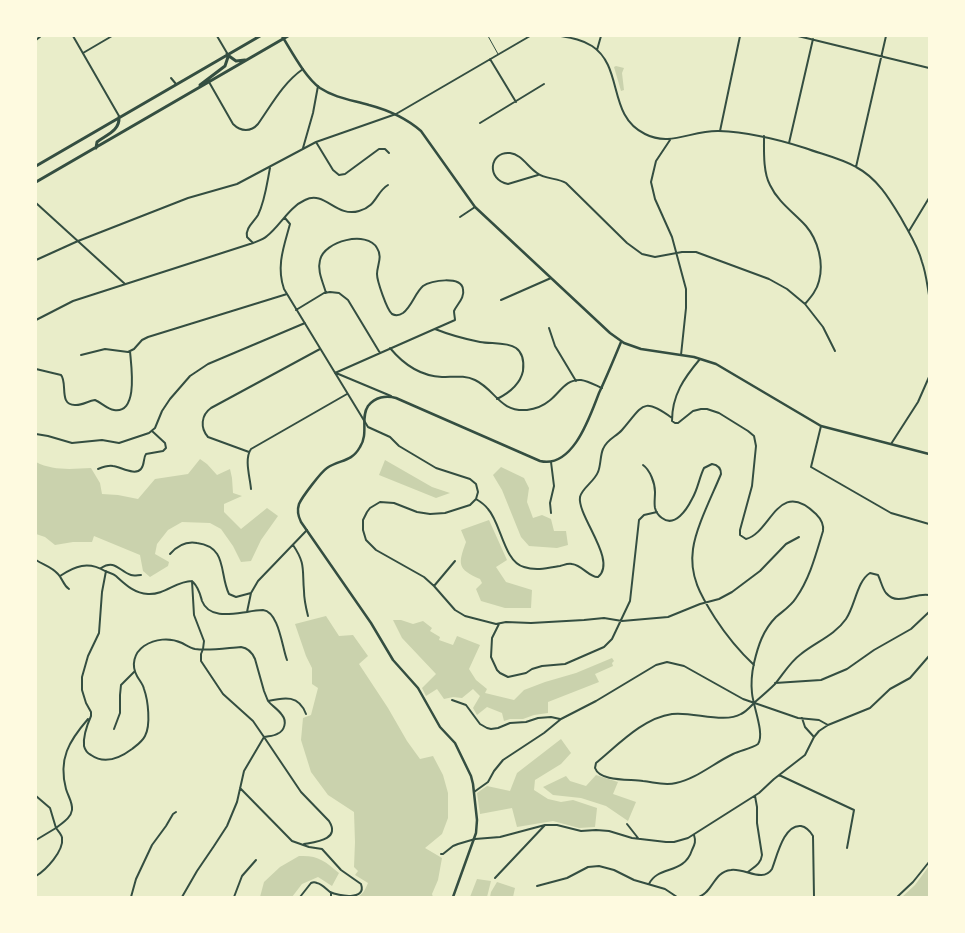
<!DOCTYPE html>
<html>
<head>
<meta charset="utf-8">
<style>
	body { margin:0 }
	#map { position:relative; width:965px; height:933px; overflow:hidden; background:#e9edc9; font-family:Helvetica,sans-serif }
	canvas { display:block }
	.frame { position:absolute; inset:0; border:37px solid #fefae0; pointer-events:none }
</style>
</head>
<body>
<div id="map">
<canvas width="965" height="933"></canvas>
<div class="frame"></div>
</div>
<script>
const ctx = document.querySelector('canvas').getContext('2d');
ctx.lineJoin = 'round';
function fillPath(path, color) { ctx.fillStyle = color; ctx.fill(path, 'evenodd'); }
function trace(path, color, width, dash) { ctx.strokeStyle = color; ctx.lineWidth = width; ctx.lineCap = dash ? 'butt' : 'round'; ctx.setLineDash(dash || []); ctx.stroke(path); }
fillPath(new Path2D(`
	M616,66L624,68L622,73L624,90L621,91L614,67Z
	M200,459L207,464L217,475L230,469L232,478L233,493L242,496L224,504V512L241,529L267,508L278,516L261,540L251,561L241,562L233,546L221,529L210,523L182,522L168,530L157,544L155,554L169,562L168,566L150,577L143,571L140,555L94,536L92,542H73L55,545L45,537L36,534V462C53,471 72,469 91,468L100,483L102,494L118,495L138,499L155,479L188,474Z
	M385,460L432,487L450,493L436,498L379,475Z
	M501,467L524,478L529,488L527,502L533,518L542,515L551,519L554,531H566L568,545L557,548L529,546L521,537L502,490L493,475Z
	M489,520L507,560L496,567L506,582L532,590L531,608H505L481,601L476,589L482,583L480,579C457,569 458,564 466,542L461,530Z
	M326,616L339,636L353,635L368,656L359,664L388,708L407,741L420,759L433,756L443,775L448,793V818L442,834L425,848L442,858L438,880L432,894L433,897H356C363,895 365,890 368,883L355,875L358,871L354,867L355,842L354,812L328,795L311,772L301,740L303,718L311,715L318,688L312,684V668L306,656L295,624Z
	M393,620H401L413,624L423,621L432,628L430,631L440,637L439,640L453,645L457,636L480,645L469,669L476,680L487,689L485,693L514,700L524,690L545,682L576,673L612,658L614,661L612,663L613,666L595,674L599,682L548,702V713L534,715L523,719H510L504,721L502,713L487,707L477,715L473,708L480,696L473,689L462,698L453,697L444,699L437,689L426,696L422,688L436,674L402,638Z
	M561,739L571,753L561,764L535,780L534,790L548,799L561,802L573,800L597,808L595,827L579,828L553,821L517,827L512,808L480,814L477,793L487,786L510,791L517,773Z
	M596,775L618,782L613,794L636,802L628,821L606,806L581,798L553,795L543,787L566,776L570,781L586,786Z
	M299,856C318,855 325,861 339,873L332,886L318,877L302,884L292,897H260L264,882L280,867Z
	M929,866V897H902L915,885Z
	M477,879L491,881L487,897H470Z
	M497,882L515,888L513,897H490L491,892Z`), '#cad2ad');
trace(new Path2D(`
	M488,36L498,54`), '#344e41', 1);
trace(new Path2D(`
	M73,36L119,116
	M217,36L227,53
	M561,36C572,38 583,40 592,46C624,67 607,116 645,134C670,147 692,130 719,131C748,132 777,139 805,148C821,154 840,158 856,167C877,178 889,198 901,218C909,233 918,246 922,262C926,273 927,284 929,295
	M798,36L929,68
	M36,40L41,36
	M597,50L601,36
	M83,53L112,36
	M490,59L516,102
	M171,78L176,84
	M209,82L233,124C241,132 251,132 258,124C272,104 283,83 303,69
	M480,123L544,84
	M720,131L740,36
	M764,136C764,151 763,172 770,185C778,202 793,212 806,226C818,240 824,263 819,281C817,290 811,297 805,304
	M670,140L656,161L651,182L655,199L672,237L686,289V308L681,355
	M316,142L333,170L339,175L345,174L379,149H385L389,153
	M789,143L813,39
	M303,148L313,113L318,86
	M856,167L886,36
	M538,175L508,184C486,180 489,151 510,153C521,154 528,167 537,173C544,179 558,178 566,183L627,243L642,254L655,257L682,252H696L769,279L787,289L805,304L823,327L835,351
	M36,203L125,284
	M460,217L475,207
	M285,218L290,224C284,246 276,266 284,289L368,427L390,437L399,446L436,468L470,479L476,484L478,492L476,499L470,505L445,513L430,514L417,512L394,503L380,502L370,508L367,512L363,520V530L366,540L376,550L424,577L434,586L455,610L465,616L496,624L506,622L531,623L584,620L604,618L622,621L668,617L700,604L719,599L732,592L760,571L786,544L799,537
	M909,231L929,198
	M253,243L247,237C245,228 254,222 258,215C265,201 267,183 270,168
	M36,260L78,241L188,198L237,184L316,142L396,114L530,36
	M326,293C323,282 317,271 320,260C324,241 367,230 377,248C383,257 377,265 377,274C377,281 387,310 392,314C396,316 400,315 403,313C412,306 415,293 423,286C431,280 461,276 463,289C465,298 457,304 454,311C454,314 455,318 455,320L335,373
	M501,300L551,278
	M296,310L324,293L330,292L339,293L348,300L380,353
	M36,320L73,301L253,243C258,241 264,239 267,236C280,226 289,207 305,200C325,190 336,218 359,211C377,206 376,192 388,185
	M549,328L555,346L576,381
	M435,329C450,335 465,339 480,342C491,344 507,342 516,348C523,353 524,363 523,371C520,385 509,393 497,399
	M390,348C404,365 420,376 442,377C454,377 465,375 475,380C496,390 499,412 527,410C535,409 543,406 549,401C560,393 565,379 581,380C588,381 595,385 602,388
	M81,355L105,349L128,352L134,349L142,340L148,337L287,294
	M700,359C684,378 672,395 672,421L675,423H678L693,411L701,409H707L719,413L748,431L754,436L756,446L752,486L740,530V535L746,539C771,533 778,477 816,514C821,519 824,524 823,531C816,554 810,578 796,598C791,606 783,611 776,617C763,630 758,646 754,663C752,672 751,684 752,693C753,706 765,734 758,744C751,749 741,750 733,754C714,763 696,779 676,783C664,786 654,782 643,781C630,779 600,782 595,768L596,763C618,745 643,718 672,714C692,711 724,724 741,714C746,712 751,706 755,702C762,696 769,690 775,684C784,673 790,662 801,654C816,642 835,635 846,619C855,606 857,581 870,573L878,575C881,581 882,588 886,593C898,607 915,592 929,595
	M36,369L61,375C68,383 58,406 76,405C83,405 88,401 95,400C102,403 107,409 114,410C139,414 131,365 130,351
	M336,373L391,396
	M821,426L811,467L891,513L929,524
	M36,434L48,436L72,443L102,440L119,443L149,433L155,428L162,411L170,399L190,376L208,364L305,323
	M891,444L918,402L929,377
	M249,452L208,437C200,428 201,415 211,408L320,349
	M551,462L554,486L550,503L551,513
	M643,465C650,470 655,483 655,492C655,498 654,503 655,508C656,512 659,516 662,518C675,528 687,509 692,499C698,489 699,478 704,468L712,464C718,465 721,468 721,474C712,496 696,527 693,549C689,576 701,596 715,618C726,635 738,650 754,665
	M98,469C103,467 108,465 113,466C121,467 135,476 141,469C145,464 143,458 146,454L163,451L166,448L165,443L152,431
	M251,489C250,477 244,459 251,449L347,394
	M476,499C481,502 485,505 488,509C501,523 504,562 524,567C536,571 548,568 560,566C564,565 568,563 572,564C582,565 590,578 598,577C618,561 577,516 580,497C582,488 594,482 598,472C601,465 600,456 603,449C607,439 616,437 622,430C643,406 642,396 672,418
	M293,545C306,564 302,570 304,591C304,599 306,608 308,616
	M170,554C177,546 186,541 197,543C228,547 219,574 229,594L236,597L251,593
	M36,560C44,565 52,567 58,574C63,579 63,585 69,589
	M101,568C115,559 119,571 131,575C134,576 138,575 141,575
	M60,576C75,566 88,561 105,571C109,573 113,573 116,576C126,585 134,593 148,594C165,595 176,581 192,581
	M193,582C199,588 200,594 202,601C209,619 232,614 247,612L251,593L258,581L307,530
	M434,586L455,561
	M247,612C252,611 258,610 263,610C279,612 282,647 287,660
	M499,624L492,638L491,657L497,670L500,673L508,677L526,673L532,669L542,666L565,664L604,647L612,639L630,601L639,520L644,515L657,512
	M775,683L821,680L847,669L874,650L911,629L929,612
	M452,700L466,705L480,724L487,728L491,729L498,728L510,723L526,722L538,718L551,717L560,719
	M268,701C272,706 278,709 282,715C287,721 285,731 277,734C274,736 269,736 264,737L301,792L329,821C341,840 315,842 304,844
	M91,716C87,725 83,736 84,746C85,750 87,753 91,755C105,765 120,758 132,749C137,745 142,742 145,736C151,725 148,700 144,689C143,684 139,680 137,676C131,665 134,653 144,646C155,639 169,637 182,643C186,645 190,648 195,649C209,651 227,648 241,647C248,648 252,652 255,659L264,691L268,701C285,697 299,695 306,714
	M91,716V712L86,703L82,690V677L88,656L99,633L102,592L106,571
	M802,718L805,727L814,737
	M114,729L120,713V695L121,685L135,671
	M779,775L854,810L847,848
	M240,788L292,841L309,847L322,849L341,870L361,884C367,901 338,896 330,892C326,889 322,884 317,883C315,882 313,882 311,883L300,897
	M474,792L488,782L494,771L503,760L544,733L561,719L596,701L656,665L667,662L684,666L743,699L798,718L819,720L828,725
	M36,796L50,808L56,828L36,840
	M627,824L638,838
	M441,854H443L453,846L458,844L475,839L500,837L545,825H557L581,831L596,830L609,831L632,838L666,842H674L688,838L759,793L774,779L805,755L814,737L819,731L828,725L870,708L890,689L910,678L929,656
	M748,872C754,867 761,864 762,855L757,823V807L755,796
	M36,876C46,870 64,851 62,838C62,835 58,831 56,828C62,823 71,818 72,810C73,803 68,796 66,789C58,759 69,741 88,719
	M495,878L545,825
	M649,884C658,865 684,875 692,850C695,844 696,841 694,835
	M537,886L567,878L588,867L599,866L614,870L634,880L665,889L677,897
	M131,897L136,879L152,845L166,826L173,814L176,812
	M182,897L197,871L214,846L227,826L237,802L244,771L264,737L253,721L223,694L201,661V654L203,649L204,641L194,615L192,581
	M234,897L242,876L256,860
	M331,897V893
	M699,897C714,891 713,872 731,870C745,868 763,883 772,869C777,856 784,824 801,826C807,827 810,831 813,836L814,897
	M897,897L913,882L929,862`), '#344e41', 2);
trace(new Path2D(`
	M282,36C292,52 305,77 320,88C335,98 352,100 369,105C388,110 406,118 421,131L475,207L610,333L624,343L641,349L694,357L716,364L821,426L929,454
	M453,897L476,833L477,820L473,784L471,776L455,743L440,727L418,688L393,660L371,623L301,522C298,516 297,510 299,504C302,497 321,472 327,468C340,459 351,463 360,447C369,433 360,418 368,406C375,397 386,395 396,398L540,461C573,469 590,416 599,393C607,376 614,359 621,342`), '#344e41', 2.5);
trace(new Path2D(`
	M229,56L236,61L245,60
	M200,85L225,66L228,57L227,54
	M96,148L97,142C106,135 120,131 119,117
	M36,166L260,36
	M36,182L288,36`), '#344e41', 3);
</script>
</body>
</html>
